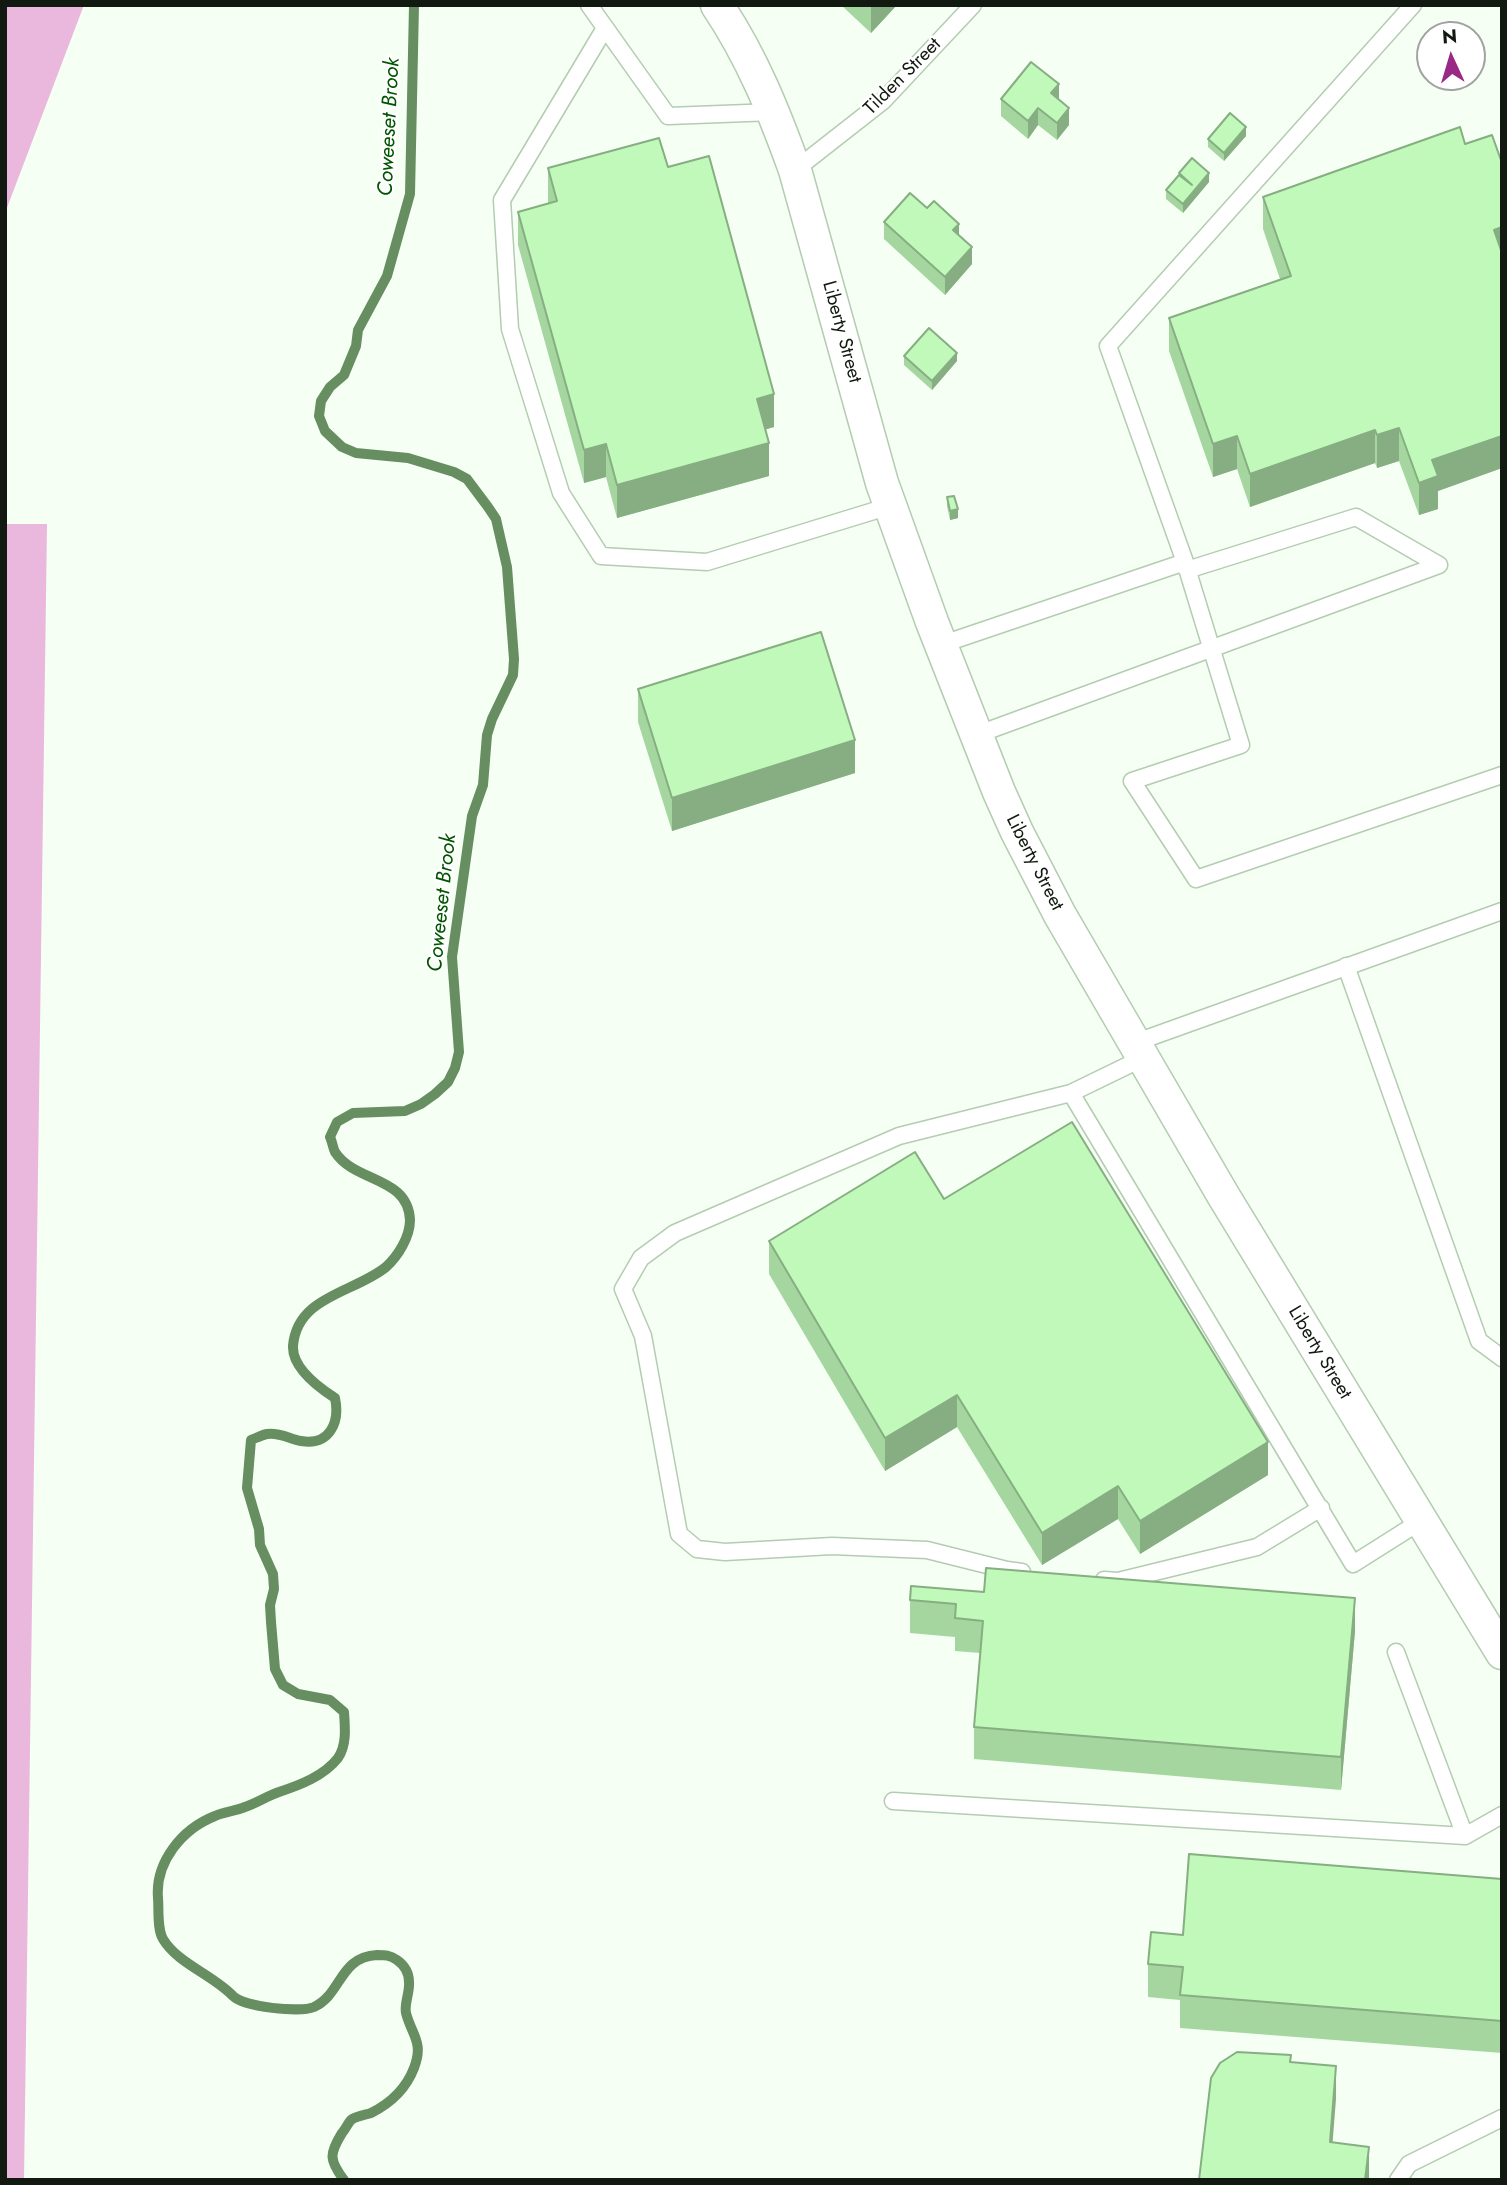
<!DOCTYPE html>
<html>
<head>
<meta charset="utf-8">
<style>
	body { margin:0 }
	#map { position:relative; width:1507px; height:2185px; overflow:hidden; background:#f5fff4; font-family:Jost,sans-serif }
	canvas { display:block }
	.frame { position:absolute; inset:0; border:7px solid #111910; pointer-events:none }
	.north { position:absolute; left:1416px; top:21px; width:70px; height:70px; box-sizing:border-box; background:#fff; border:2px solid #a0a39f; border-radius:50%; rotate:356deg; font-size:19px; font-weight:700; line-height:28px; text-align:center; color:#111910 }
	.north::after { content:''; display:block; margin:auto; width:24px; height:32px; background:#992886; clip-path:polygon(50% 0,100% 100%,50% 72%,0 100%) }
</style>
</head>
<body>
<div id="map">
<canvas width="1507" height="2185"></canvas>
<div class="frame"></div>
<div class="north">N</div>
</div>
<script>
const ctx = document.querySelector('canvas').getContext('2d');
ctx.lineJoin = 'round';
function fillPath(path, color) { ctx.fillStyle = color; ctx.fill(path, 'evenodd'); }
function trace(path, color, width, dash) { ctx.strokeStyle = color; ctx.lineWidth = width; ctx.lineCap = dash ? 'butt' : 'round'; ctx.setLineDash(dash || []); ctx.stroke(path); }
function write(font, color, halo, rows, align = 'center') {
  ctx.font = font + ' Jost,sans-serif'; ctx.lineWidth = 5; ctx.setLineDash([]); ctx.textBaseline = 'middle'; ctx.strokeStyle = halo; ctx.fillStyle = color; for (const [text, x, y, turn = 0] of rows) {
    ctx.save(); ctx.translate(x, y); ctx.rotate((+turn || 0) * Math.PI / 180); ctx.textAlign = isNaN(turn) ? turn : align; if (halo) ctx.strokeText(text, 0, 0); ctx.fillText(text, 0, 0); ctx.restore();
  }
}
fillPath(new Path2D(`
	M5,5H84L5,213Z
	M5,524H47L24,2180H5Z`), '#eab7dd');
trace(new Path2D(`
	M344,2180C329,2160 329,2154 342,2133C345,2130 348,2123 351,2120C356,2116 365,2115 371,2113C391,2103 406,2089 414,2068C424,2042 412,2036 406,2013C404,2004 410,1992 409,1982C409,1973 404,1965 397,1960C390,1955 385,1955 377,1955C339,1957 342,1994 314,2007C300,2013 244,2007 233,1996C213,1975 177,1963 163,1939C157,1929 159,1910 158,1898C155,1862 182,1829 215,1816C224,1812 235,1811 245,1807C257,1803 267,1796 279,1792C300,1785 324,1776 338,1758C347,1745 345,1727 344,1712L330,1700L298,1694L283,1685L275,1669L271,1622L270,1605L274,1589L273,1574L260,1545L259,1529L247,1488L251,1440C256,1438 262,1435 267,1434C279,1432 290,1439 301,1441C330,1446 340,1422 335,1398C318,1387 292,1368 293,1346C297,1296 354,1293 386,1267C398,1256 410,1237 410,1220C408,1176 355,1183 335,1152C333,1148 332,1141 330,1137L337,1122L353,1113L405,1111L421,1104L435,1094L448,1082L455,1068L459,1052L452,957L472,816L483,785L487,735L492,719L513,675L514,659L507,567L496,519L488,507L467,479L454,472L408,458L356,453L342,447L325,431L319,416L321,401L330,387L344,375L356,346L358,330L387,276L410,194L414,5`), '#668e61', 10);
const lane = new Path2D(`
	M589,5L668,116L774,112
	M1413,5L1108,346L1185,562L1241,745L1132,781L1196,879L1502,775
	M605,28L502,200L510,329L561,493L601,556L707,562L890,506
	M795,170L883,101L973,5
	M1187,570L1356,517L1439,565
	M940,645L1185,562
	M976,735L1439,565
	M1346,966L1479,1341L1502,1358
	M1134,1043L1502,911
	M1143,1058L1071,1093L1353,1564L1421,1521
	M1022,1572L1007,1570L927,1550L832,1546L725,1552L697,1549L679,1534L643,1336L623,1289L641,1258L675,1233L899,1136L1071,1093
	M1104,1580L1118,1581L1257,1547L1321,1508
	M1396,1652L1465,1836
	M893,1801L1465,1836L1502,1815
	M1398,2180L1409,2164L1502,2118`);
const street = new Path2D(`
	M717,5C752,57 774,112 795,170L882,483L932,622L999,792L1017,832L1060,915L1223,1195L1502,1653`);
trace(lane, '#b4ccb1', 19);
trace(street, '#b4ccb1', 35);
trace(lane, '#fff', 16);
trace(street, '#fff', 32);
fillPath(new Path2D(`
	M841,5H897L871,33Z
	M1001,99H1059L1069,125L1057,140L1038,125L1028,139L1001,116Z
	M1246,136L1224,161L1208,147V139Z
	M1465,144L1502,163V468L1438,491V509L1419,515L1399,461L1377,468L1375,463L1250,507L1237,469L1213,477L1169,351V318L1280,279L1263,229V197Z
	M668,167L774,427L766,429L769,476L617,518L606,477L584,483L518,245V212L548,203V168Z
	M1179,173L1209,182L1183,213L1166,199V190L1179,175Z
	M884,222L959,235L972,264L945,295L884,239Z
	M904,356L957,361L932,390L904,365Z
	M947,497L958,518L950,520L947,506Z
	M638,689L855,773L672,831L638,722Z
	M944,1199L1268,1475L1140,1554L1118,1519L1042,1565L957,1427L885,1471L769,1274V1241Z
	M910,1600L1355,1631L1341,1790L974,1759V1727L980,1653L955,1651V1637L910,1633Z
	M1502,1879V2053L1180,2028V2000L1148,1997V1964L1183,1935Z`), '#a5d6a0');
fillPath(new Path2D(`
	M871,5H897L871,33Z
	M1059,84V101L1051,93Z
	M1038,108V125L1028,139V121Z
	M1069,108V125L1057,140V123Z
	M1246,127V136L1224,161V153Z
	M1209,173V182L1183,213V204Z
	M959,224V241L953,230Z
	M1502,227V260L1494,230Z
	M972,247V264L945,295V277Z
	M957,353V361L932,390V381Z
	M774,394V427L757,432V399Z
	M1399,428V461L1377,468V435Z
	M1375,430V463L1250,507V474Z
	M1237,436V469L1213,477V444Z
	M1502,436V468L1438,491V509L1419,515V483L1432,460Z
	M769,443V476L617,518V485Z
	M606,444V477L584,483V450Z
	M958,509V518L950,520V511Z
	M855,740V773L672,831V798Z
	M957,1395V1427L885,1471V1438Z
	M1268,1442V1475L1140,1554V1521Z
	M1118,1486V1519L1042,1565V1533Z
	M1355,1598V1631L1341,1790V1757Z
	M1336,2066V2099L1330,2175V2142Z
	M1369,2147V2179L1365,2180Z`), '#86ae82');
const building = new Path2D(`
	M1031,62L1059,84L1051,93L1069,108L1057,123L1038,108L1028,121L1001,99Z
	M1230,113L1246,127L1224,153L1208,139Z
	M1460,127L1465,144L1492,135L1502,163V227L1494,230L1502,253V436L1432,460L1438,476L1419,483L1399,428L1377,435L1375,430L1250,474L1237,436L1213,444L1169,318L1291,276L1263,197Z
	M659,138L668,167L709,156L774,394L757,399L769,443L617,485L606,444L584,450L518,212L557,201L548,168Z
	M1192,158L1209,173L1183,204L1166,190L1179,175L1192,185L1179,173Z
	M910,193L927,208L934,201L959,224L953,230L972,247L945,277L884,222Z
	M929,328L957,353L932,381L904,356Z
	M954,496L958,509L950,511L947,497Z
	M821,632L855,740L672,798L638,689Z
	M1072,1122L1268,1442L1140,1521L1118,1486L1042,1533L957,1395L885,1438L769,1241L915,1152L944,1199Z
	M986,1568L1355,1598L1341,1757L974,1727L983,1621L955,1618L956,1604L910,1600L911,1586L984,1592Z
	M1189,1854L1502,1879V2021L1180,1995L1183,1967L1148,1964L1151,1932L1183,1935Z
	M1237,2052L1291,2055L1290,2062L1336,2066L1330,2142L1369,2147L1365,2180H1199L1211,2078L1220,2063Z`);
fillPath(building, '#c0f9ba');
trace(building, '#86ae82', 2);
write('19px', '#111910', '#fff', [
	["Tilden Street",903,77,-45],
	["Liberty Street",841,332,75],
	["Liberty Street",1034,863,63],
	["Liberty Street",1319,1353,59]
]);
write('italic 21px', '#025500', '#fff', [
	["Coweeset Brook",390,127,-87],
	["Coweeset Brook",443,903,-84]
]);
</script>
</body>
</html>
